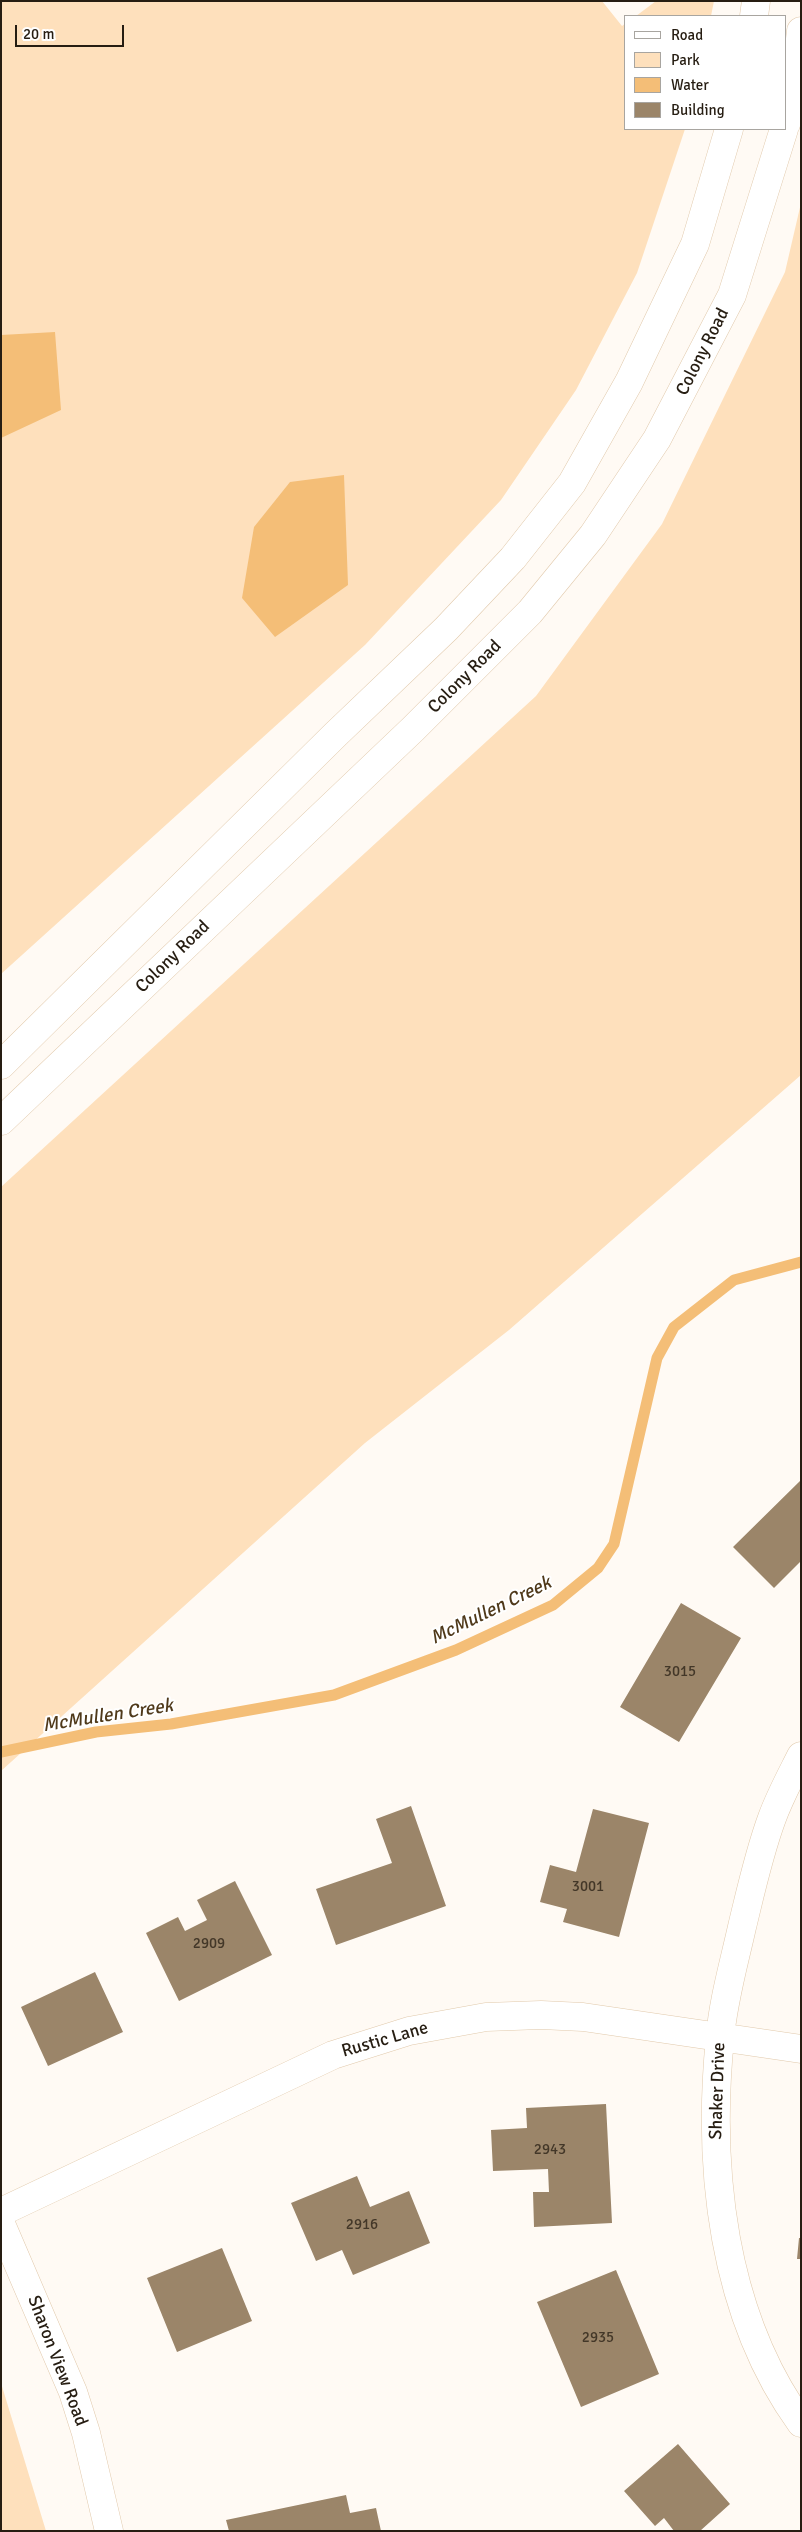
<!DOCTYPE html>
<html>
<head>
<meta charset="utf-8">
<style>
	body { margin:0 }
	#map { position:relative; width:802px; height:2532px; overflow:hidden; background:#fffaf4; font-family:Signika,sans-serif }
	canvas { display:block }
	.frame { position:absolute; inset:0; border:2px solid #261d12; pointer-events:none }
	.legend { position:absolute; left:624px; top:15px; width:162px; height:115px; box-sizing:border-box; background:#fff; border:1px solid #a8a5a0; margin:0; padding:6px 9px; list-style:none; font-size:15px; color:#261d12 }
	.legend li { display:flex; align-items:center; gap:10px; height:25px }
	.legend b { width:25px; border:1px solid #a8a5a0 }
	.scale { position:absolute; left:15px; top:25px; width:109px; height:22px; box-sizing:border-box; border:2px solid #261d12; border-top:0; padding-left:6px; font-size:15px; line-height:18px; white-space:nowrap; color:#261d12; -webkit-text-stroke:4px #fff; paint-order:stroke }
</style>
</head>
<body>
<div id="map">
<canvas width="802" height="2532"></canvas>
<div class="frame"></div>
<ul class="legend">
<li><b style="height:6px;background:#fff"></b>Road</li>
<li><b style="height:14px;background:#fee0bc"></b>Park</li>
<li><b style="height:14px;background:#f4be77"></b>Water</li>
<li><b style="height:14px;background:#9b8569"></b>Building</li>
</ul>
<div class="scale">20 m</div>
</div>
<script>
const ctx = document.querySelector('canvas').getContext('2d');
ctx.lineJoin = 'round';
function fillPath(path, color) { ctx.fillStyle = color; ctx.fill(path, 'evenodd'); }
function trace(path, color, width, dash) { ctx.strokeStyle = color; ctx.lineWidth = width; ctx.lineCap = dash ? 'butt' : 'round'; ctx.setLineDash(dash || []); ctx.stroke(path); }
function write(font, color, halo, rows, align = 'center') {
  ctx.font = font + ' Signika,sans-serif'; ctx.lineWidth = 4; ctx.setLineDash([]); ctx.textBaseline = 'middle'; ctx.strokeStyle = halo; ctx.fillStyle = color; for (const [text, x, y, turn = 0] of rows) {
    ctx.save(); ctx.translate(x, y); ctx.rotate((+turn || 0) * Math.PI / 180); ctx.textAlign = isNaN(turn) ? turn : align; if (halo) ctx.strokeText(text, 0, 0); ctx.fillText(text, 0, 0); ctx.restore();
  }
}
fillPath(new Path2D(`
	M1,1H602L622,26L626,23V129H685L637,273L576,390L501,500L365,645L1,974Z
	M656,1H714L711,16H636Z
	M801,203V1075L509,1330L365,1443L1,1771V1187L536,696L662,524L785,272Z
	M1,2383L46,2531H1Z`), '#fee0bc');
fillPath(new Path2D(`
	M55,332L61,410L1,438V335Z
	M344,475L348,585L275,637L242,598L254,527L290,482Z`), '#f4be77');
trace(new Path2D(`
	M1,1752L96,1732L171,1724L334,1695L456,1650L553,1605L598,1568L614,1544L657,1358L674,1327L734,1280L801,1262`), '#f4be77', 11);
fillPath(new Path2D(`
	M801,1480V1561L774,1588L733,1547Z
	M681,1603L741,1638L679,1742L620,1707Z
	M411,1806L446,1906L336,1945L316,1889L392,1863L376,1819Z
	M593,1809L649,1823L619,1937L563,1922L567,1909L540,1902L550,1865L576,1872Z
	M235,1881L272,1955L179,2001L146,1933L178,1917L185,1931L207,1920L197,1900Z
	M95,1972L123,2032L48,2066L21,2007Z
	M606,2104L612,2223L534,2227L533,2192H549L548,2169L493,2171L491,2130L527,2128L526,2108Z
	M357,2176L370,2207L409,2191L430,2243L353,2275L342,2250L316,2261L291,2203Z
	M799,2238H801V2259H797Z
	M222,2248L252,2321L177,2352L147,2278Z
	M616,2270L659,2374L581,2407L537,2302Z
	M678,2444L730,2504L700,2531H674L664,2518L655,2526L624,2491Z
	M346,2495L350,2513L376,2508L381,2531H229L226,2520Z`), '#9b8569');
const minor = new Path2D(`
	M801,1756C791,1776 780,1796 772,1818C759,1853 751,1890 742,1927C734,1963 723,2001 720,2038C707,2168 722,2314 801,2423
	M1,2212L333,2055L409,2031L486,2017L541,2015L583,2017L801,2049`);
const tertiary = new Path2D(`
	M1,2224L73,2392L86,2433L109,2531`);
const secondary = new Path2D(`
	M754,16L756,1
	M786,124L792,105L801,31
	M1,1065L335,735L446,629L513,558L572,483L629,382L695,244L729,129
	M1,1121L413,729L530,612L593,535L657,439L732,295L784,129`);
trace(minor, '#e1c9ab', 29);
trace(tertiary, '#e1c9ab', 29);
trace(secondary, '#e1c9ab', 29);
trace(minor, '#fff', 28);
trace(tertiary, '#fff', 28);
trace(secondary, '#fff', 28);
write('15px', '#433728', null, [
	["3015",680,1672],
	["3001",588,1887],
	["2909",209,1944],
	["2943",550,2150],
	["2916",362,2225],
	["2935",598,2338]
]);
write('18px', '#261d12', '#fff', [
	["Colony Road",703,352,-63],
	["Colony Road",465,677,-45],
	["Colony Road",173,957,-44],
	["Rustic Lane",385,2040,-16],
	["Shaker Drive",718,2091,-88],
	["Sharon View Road",57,2361,69]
]);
write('italic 19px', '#4f391a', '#fff', [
	["McMullen Creek",491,1611,-26],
	["McMullen Creek",108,1716,-9]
]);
</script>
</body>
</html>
